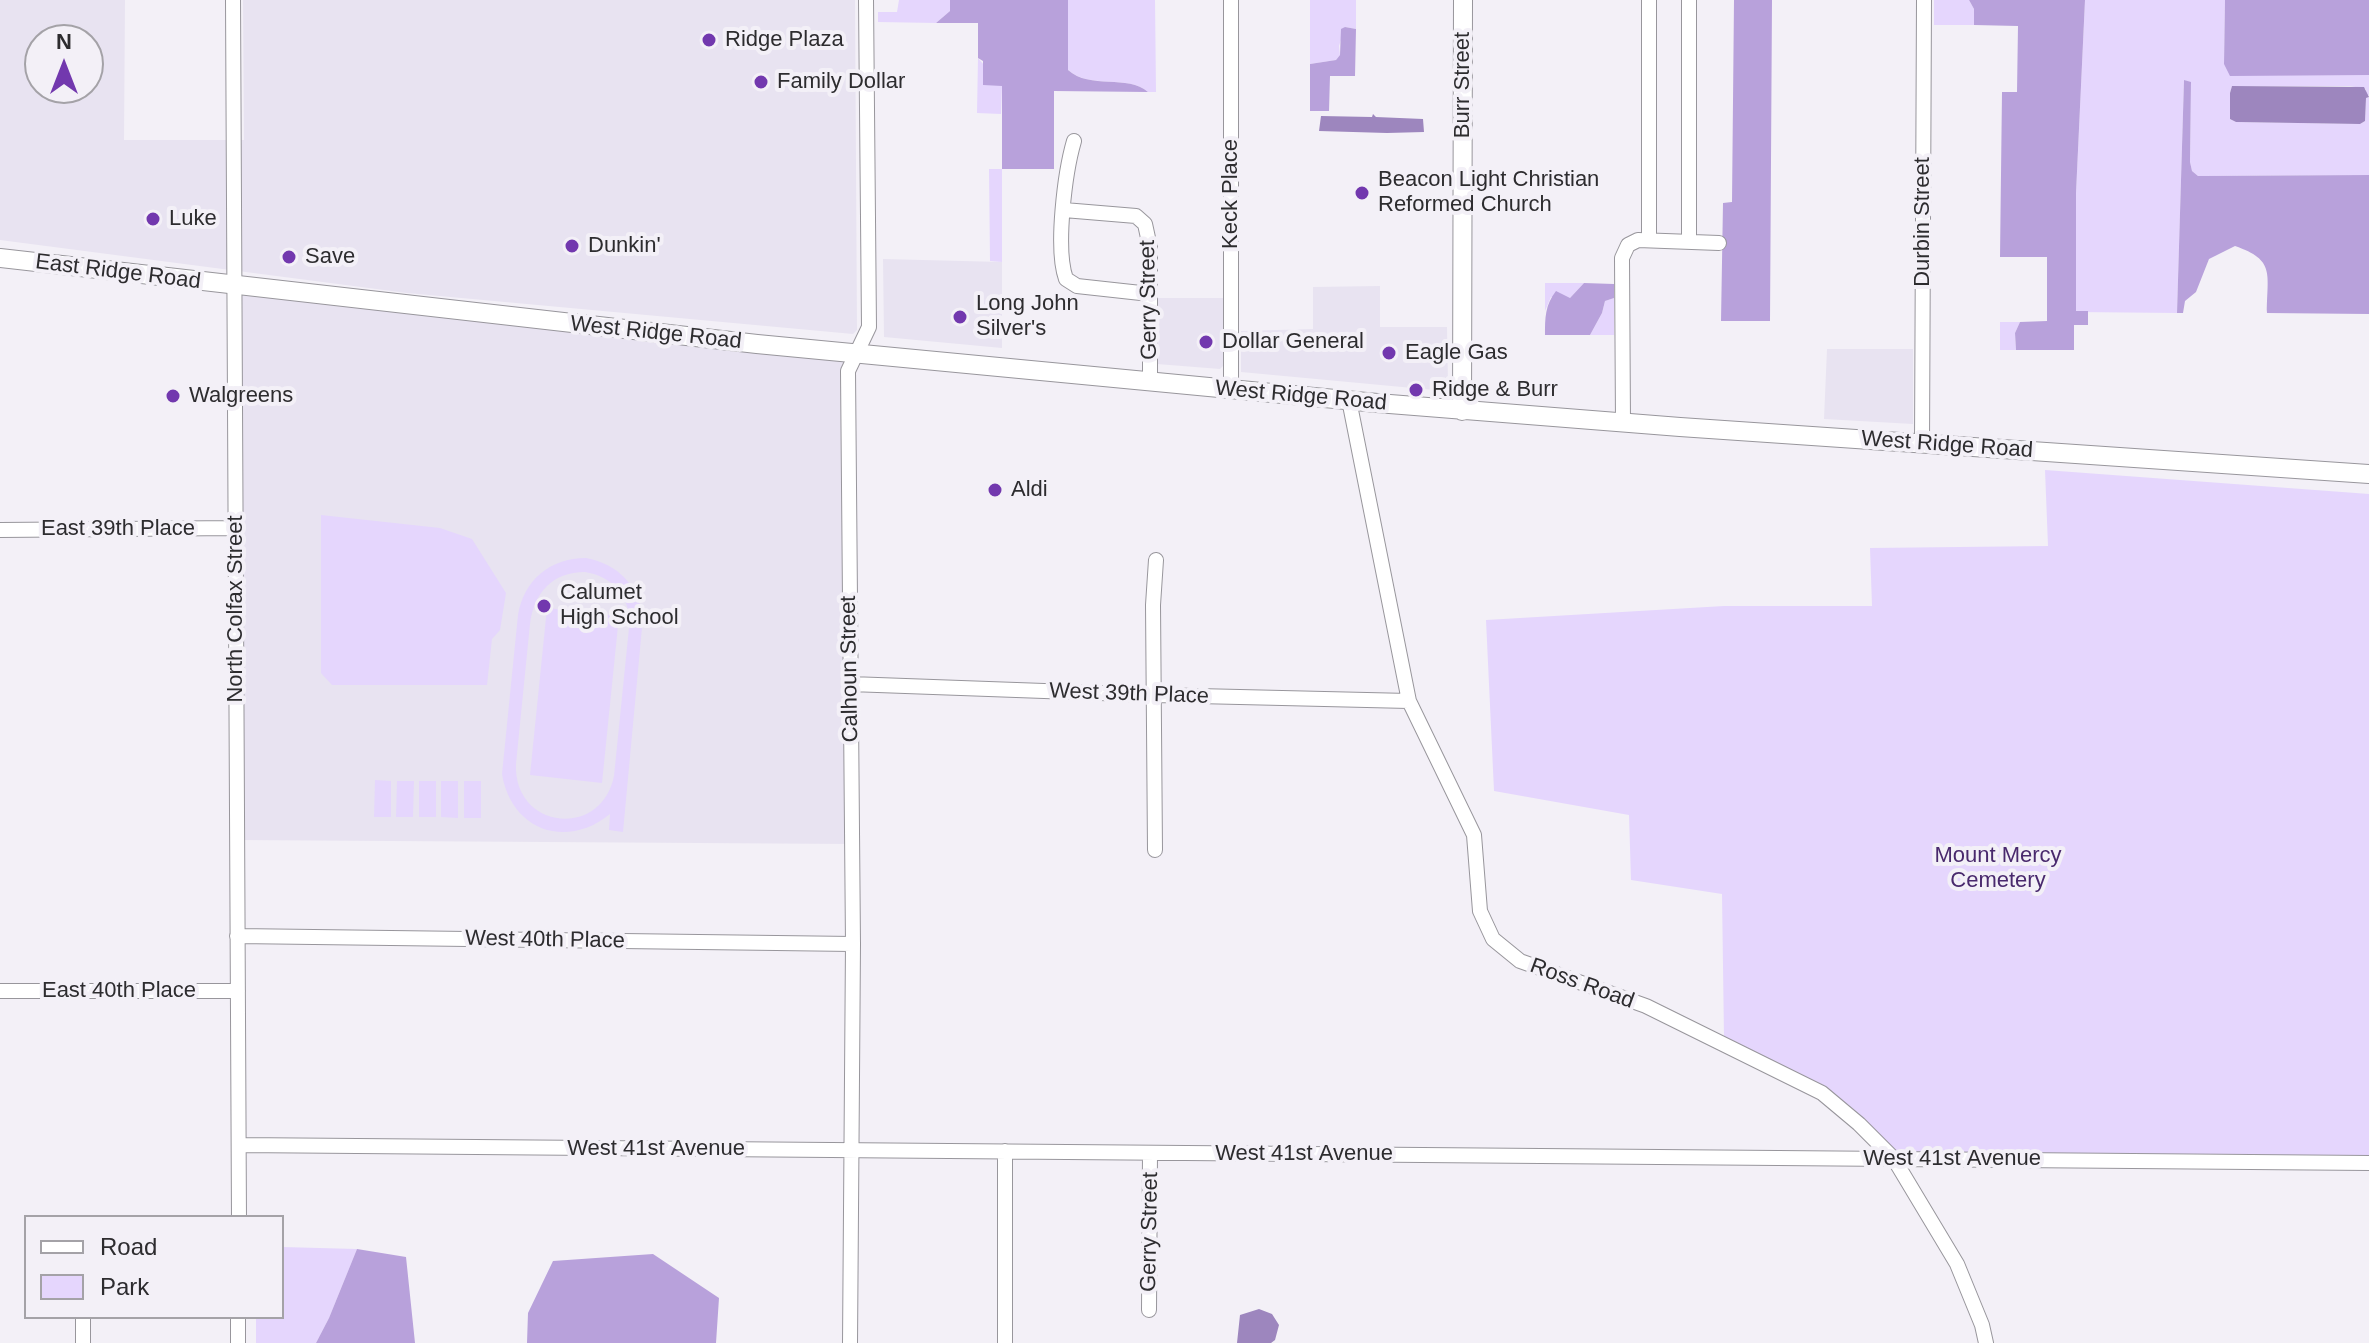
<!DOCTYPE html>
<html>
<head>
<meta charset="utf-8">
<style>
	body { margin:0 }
	#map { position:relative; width:2369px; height:1343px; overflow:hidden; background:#f3f0f7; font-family:Arial,sans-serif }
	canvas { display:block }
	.legend { position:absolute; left:24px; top:1215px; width:260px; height:104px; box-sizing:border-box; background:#f3f0f7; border:2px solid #a4a2a7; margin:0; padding:10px 14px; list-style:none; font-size:24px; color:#2d2c2f }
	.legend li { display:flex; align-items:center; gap:16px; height:40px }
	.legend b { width:40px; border:2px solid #a4a2a7 }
	.north { position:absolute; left:24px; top:24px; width:80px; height:80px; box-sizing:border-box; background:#f3f0f7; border:2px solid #a4a2a7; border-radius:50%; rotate:0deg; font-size:22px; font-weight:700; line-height:32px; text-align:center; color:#2d2c2f }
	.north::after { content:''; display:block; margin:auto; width:28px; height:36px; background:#7238ae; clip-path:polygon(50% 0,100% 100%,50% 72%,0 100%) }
</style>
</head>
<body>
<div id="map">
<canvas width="2369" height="1343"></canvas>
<ul class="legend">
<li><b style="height:10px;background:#fff"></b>Road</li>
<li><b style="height:22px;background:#e5d6fd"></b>Park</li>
</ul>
<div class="north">N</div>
</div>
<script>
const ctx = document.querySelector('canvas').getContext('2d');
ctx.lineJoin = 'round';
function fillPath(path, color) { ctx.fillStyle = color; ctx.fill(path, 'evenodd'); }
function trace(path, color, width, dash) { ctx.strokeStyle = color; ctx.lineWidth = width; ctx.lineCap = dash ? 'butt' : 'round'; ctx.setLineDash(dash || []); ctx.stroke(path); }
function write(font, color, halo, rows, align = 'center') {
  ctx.font = font + ' Arial,sans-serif'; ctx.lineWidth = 8; ctx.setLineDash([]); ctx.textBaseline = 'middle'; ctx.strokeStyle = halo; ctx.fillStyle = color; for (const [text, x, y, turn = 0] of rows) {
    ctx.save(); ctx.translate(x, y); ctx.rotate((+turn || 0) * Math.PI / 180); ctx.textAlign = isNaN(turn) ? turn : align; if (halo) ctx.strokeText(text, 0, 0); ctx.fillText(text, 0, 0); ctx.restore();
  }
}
fillPath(new Path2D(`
	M0,0H125L124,140H244L243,0H855L857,330L853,334L407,293L0,240ZM40,40H88V88H40Z
	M883,259L1002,262V348L884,337Z
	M236,286L857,354L848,371L852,844L237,840Z
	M1380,286V327H1447L1448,385L1445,391L1241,372V331L1313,329V287Z
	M1157,298H1224V365L1220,369L1157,364Z
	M1827,349H1913V424L1824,419Z`), '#e8e3f1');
fillPath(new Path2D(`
	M899,0H950V11L936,23L878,22V12H897Z
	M1068,0H1155L1156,92H1148C1128,74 1091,90 1068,70Z
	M1310,0H1356V29L1345,27L1339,46L1340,55L1336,60L1310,64Z
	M1934,0H1969L1974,9V25H1934Z
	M2085,0H2225L2224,63L2347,75L2358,73L2369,75V95H2366V89L2350,86H2232L2230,93V119L2236,122L2360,124L2365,121L2366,98L2369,97V175L2198,176L2192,171L2190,162L2191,83L2184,80L2177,313L2076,312V193Z
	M978,58L1002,86L1001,114L977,113Z
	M989,169H1002V262L990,261Z
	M1545,283H1584L1570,298L1551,297L1545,311Z
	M1614,298V335H1590L1602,313L1605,301Z
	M2000,322H2020L2015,333L2016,350H2000Z
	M2045,470L2369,494V1159L1893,1153C1880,1137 1867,1120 1851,1107C1813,1079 1766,1059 1724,1038L1722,894L1631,880L1629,815L1494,791L1486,620L1724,606H1872L1870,548L2048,546Z
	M321,515L440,528L472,539L506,593L500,630L492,639L487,685H332L321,673Z
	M586,558C618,564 638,585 643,617L623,832L609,830L610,814C566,850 511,830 502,774L518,615C524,580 550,558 586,558ZM585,572C610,576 626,592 630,618L614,776C601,840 513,829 516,764L530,624C534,593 552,572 585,572Z
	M547,608L619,616L602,783L530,775Z
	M375,780L391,781V817H374Z
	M397,781H414L413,817H396Z
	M419,781H436V817H419Z
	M441,781H458V818L441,817Z
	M464,781H481V818H464Z
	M282,1247L357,1249L329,1318L316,1343H256V1317H282Z`), '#e5d6fd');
fillPath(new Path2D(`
	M950,0H1068V70C1090,90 1128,74 1148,92L1054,91V169H1002V86L983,85V61L978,58V23H936L950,11Z
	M1734,0H1772L1770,321H1721L1723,203L1732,202Z
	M1969,0H2085L2076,193V311H2088V325H2074V350H2016L2015,333L2020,322L2047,321V257H2000L2002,92H2017L2018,26L1974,25V9Z
	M2225,0H2369V75L2230,76L2224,64Z
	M1345,27L1356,29L1355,76H1330L1329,111H1310V64L1336,60L1340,55L1341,29Z
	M2184,80L2191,82L2190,162L2192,171L2198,176L2369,175V314L2267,313C2267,274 2276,260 2235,246L2209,259L2196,292L2185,301L2183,313H2177Z
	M1584,283L1614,284V298L1605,301L1602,313L1590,335H1545C1545,318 1545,305 1556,291L1570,298Z
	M357,1249L406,1257L415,1343H316L329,1318Z
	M653,1254L719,1298L716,1343H527L528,1313L553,1261Z`), '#b8a1db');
fillPath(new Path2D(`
	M2232,86L2364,87L2369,97L2366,98L2365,121L2360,124L2236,122L2230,119V93Z
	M1373,114L1376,117L1423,119L1424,132L1387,133L1319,131L1321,116L1372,117Z
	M1259,1309L1272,1314L1279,1325L1275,1340L1271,1343H1237L1240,1315Z`), '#9d86be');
const minor = new Path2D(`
	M233,0L239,1217
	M1074,141C1065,172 1055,249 1066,279L1077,286L1150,294
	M1064,210L1136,216L1145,224L1150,247V381
	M1649,239V0
	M1689,242V0
	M1231,389V0
	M1349,400L1409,701L1474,835L1480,911L1493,939L1520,961L1646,1006L1822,1093L1859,1124L1894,1159L1957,1264L1982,1325L1986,1343
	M1623,423L1622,258L1628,245L1638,240L1719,243
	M1922,443L1924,0
	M0,530L236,528
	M850,684L1155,695L1409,701
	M1155,850L1153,605L1156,560
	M237,936L853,944
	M0,991H238
	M239,1145L2369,1163
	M1149,1310L1150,1153
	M83,1343V1317
	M238,1343V1317
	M850,1343L853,944L848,371L869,327L866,0
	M1005,1343V1151`);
const major = new Path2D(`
	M0,258L757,344L1377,403L1680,427L2369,474
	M1462,411L1463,0`);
trace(minor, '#98969c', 16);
trace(major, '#98969c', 20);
trace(minor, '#fff', 14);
trace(major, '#fff', 18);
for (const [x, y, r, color] of [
	[709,40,8,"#7238ae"],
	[761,82,8,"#7238ae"],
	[1362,193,8,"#7238ae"],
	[153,219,8,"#7238ae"],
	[572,246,8,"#7238ae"],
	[289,257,8,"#7238ae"],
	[960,317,8,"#7238ae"],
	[1206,342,8,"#7238ae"],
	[1389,353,8,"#7238ae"],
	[1416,390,8,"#7238ae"],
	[173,396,8,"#7238ae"],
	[995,490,8,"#7238ae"],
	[544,606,8,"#7238ae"]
]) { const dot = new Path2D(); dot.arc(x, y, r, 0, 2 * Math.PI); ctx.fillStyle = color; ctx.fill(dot); trace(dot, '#f3f0f7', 3); }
write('22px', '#2d2c2f', '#f3f0f7', [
	["Ridge Plaza",725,40],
	["Family Dollar",777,82],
	["Beacon Light Christian",1378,180],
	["Reformed Church",1378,205],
	["Luke",169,219],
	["Dunkin'",588,246],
	["Save",305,257],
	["Long John",976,304],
	["Silver's",976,329],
	["Dollar General",1222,342],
	["Eagle Gas",1405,353],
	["Ridge & Burr",1432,390],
	["Walgreens",189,396],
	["Aldi",1011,490],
	["Calumet",560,593],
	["High School",560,618]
], 'left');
write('22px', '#2d2c2f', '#f3f0f7', [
	["Burr Street",1463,85,-90],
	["Keck Place",1231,194,-90],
	["Durbin Street",1923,222,-90],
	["East Ridge Road",118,272,7],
	["Gerry Street",1149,300,-91],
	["West Ridge Road",656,333,6],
	["West Ridge Road",1301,396,5],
	["West Ridge Road",1947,445,4],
	["East 39th Place",118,529],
	["North Colfax Street",236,609,-90],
	["Calhoun Street",850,669,-91],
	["West 39th Place",1129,694,2],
	["West 40th Place",545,940,1],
	["Ross Road",1582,984,20],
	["East 40th Place",119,991],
	["West 41st Avenue",656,1149],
	["West 41st Avenue",1304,1154],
	["West 41st Avenue",1952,1159],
	["Gerry Street",1150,1232,-89]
]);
write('22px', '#49296d', '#f3f0f7', [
	["Mount Mercy",1998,856],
	["Cemetery",1998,881]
]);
</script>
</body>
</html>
